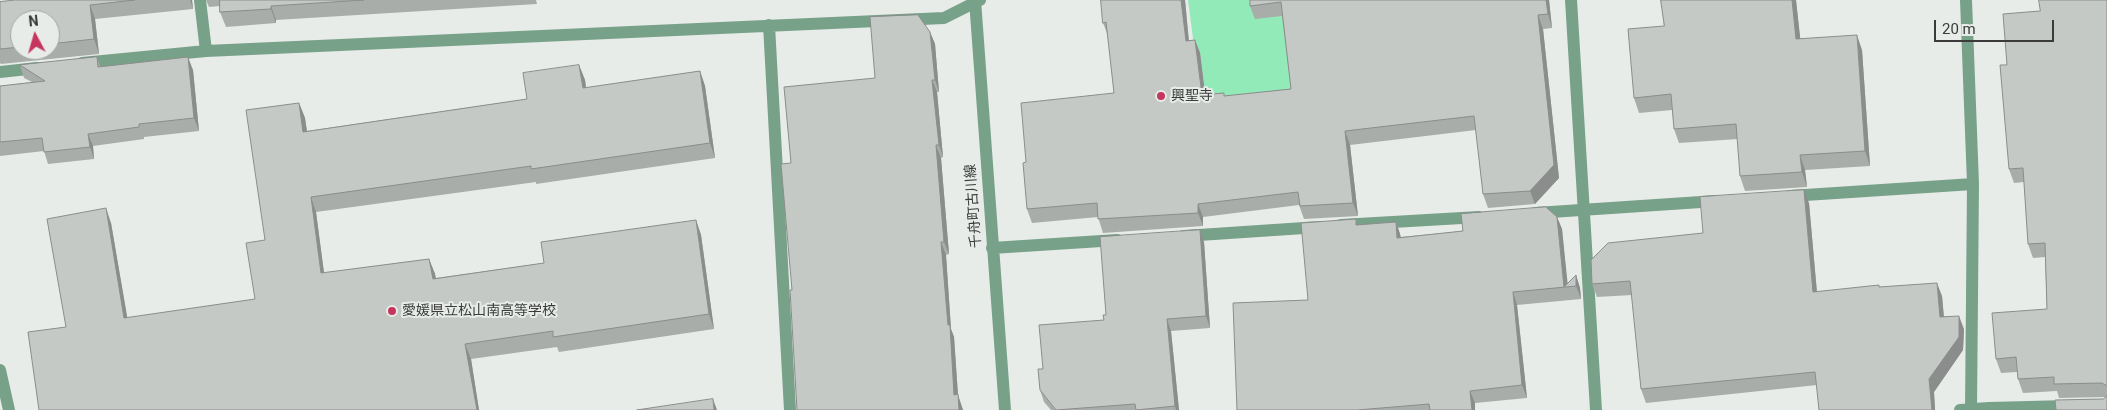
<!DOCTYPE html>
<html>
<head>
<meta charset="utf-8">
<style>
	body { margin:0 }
	#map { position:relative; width:2107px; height:410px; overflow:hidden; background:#e8ece9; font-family:Roboto,sans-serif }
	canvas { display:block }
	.north { position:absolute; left:10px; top:10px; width:50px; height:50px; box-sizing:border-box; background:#e8ece9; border:1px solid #a2a5a3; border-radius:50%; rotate:354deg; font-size:14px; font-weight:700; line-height:20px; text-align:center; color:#3a3b3a }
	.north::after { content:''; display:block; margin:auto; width:18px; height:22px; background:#c5365f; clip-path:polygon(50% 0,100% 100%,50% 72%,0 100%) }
	.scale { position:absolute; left:1934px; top:20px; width:120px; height:22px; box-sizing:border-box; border:2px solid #3a3b3a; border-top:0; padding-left:6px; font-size:15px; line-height:18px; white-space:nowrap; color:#3a3b3a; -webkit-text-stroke:4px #e8ece9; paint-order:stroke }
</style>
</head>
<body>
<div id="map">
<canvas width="2107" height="410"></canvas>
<div class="north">N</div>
<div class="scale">20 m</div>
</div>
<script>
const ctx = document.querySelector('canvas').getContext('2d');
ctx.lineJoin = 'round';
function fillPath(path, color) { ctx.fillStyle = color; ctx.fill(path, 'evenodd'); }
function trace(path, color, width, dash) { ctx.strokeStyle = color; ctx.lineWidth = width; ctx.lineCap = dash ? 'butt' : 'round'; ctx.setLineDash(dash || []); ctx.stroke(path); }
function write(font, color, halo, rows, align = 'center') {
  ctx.font = font + ' Roboto,"Noto Sans JP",sans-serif'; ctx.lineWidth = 4; ctx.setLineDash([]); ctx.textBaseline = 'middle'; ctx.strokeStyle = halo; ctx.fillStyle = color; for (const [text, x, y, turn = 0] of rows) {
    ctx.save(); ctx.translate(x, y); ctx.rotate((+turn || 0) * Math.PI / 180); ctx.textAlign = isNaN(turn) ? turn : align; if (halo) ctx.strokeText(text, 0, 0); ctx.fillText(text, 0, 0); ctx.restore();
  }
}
fillPath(new Path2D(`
	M1188,0H1253L1285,15L1296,105L1207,108L1200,54H1195Z`), '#91eab8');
trace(new Path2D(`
	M200,0L206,51
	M975,0L1005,410
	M1571,0L1596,410
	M1966,0L1973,184L1971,410
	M769,25L790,410
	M82,63L206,51L944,18L980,0
	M0,72L37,68
	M1790,196L1973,184
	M1536,213L1716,201
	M1341,225L1479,217
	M1184,236L1319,227
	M992,248L1117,240
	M0,370L9,410
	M1960,410L1989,408L2107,405`), '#78a189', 12);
fillPath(new Path2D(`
	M15,0H192L193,9L95,19L99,54L1,64L0,63V2ZM20,20H50V50H20Z
	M206,0H536L537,4L276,20V23L226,27L220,12V6L209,7Z
	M1101,0H1185L1189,41L1195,40L1200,53L1205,95L1225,96L1291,89L1282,16L1255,19L1250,6V0H1549L1552,28L1543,29L1559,178L1535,204L1488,208L1483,194L1476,130L1350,145L1358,216L1304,219L1299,205L1203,217V226L1103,233L1098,217L1032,223L1027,209L1026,162L1114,93L1108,36L1103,23Z
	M1661,0H1796L1800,39L1862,50L1870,166L1805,170L1807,187L1745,191L1740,176L1738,139L1679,143L1674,129L1672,110L1639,113L1634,98L1664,26Z
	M2107,0V410L2103,399L2106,397L2059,398L2057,391L2023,393L2018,379L2017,372L2001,373L1996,359L2047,309L2045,257L2033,258L2028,244L2024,182L2014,183L2009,169L2007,65L2040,11Z
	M930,32L935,44L939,92H937L943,157L941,158L949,254L946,255L951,329L954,337L958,395L963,410H797L792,290L791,163L875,78Z
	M97,57L100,66L193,70L199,131L144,137V139L93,146L94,159L48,164L44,151L0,156V86L32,82L24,78L20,65Z
	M579,65L585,80L586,88L700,71L705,86L715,158L536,184V182L316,212L324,273L429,259L435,274L436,278L544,263L696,220L701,235L714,329L559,352L557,347L471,359L479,410H39L66,327L111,223L127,318L255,299L299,103L305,118L307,131L527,99Z
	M1809,203L1817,292L1879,287L1942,296L1944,317L1964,329L1963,350L1934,392L1935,410H1819L1817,385L1646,403L1641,389L1632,295L1597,297L1592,284L1703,233Z
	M1557,217L1562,229L1567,284L1576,275L1580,288L1581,299L1517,305L1527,398L1475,403V410H1237L1358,225L1396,222L1401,237L1463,231Z
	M1204,242L1210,328L1171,331L1179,410H1051L1044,402L1040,390L1043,369L1104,320L1106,315Z`), '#a9adaa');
fillPath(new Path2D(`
	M190,0H192L193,9Z
	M1181,0H1185L1190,54L1186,41Z
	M1546,0H1549L1552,28L1548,14Z
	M1792,0H1796L1802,54L1796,39Z
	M90,5L95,19L99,54L94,39Z
	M271,6L276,20V23L271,9Z
	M1538,15L1543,29L1559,178L1535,204L1530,191Z
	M930,32L935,44L939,92L935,80Z
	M1857,35L1862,50L1870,166L1865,151Z
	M1195,40L1200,53L1207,108L1202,95Z
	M188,57L193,70L199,131L194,118Z
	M579,65L585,80L588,103L583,88Z
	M700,71L705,86L715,158L710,143Z
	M932,80L937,92L943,157L939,145Z
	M299,103L305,118L309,147L303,132Z
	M1345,131L1350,145L1358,216L1353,203Z
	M88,134L93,146L94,159L90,147Z
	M936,145L941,158L949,254L944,242Z
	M1800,155L1805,170L1807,187L1802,172Z
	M1804,190L1809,203L1818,305L1813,292Z
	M311,197L316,212L326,288L321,273Z
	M1198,204L1203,217V226L1198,213Z
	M106,208L111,223L130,333L124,318Z
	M1557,217L1562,229L1568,287H1564Z
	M696,220L701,235L714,329L709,314Z
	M1396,222L1400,234L1402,250L1397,238Z
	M1200,230L1204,242L1210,328L1206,316Z
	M941,242L946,255L951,329L954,337L958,395L963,410H959L954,395Z
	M429,259L435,274L438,294L433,279Z
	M1576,275L1580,288L1581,299L1576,286Z
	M1937,283L1942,296L1945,331L1940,317Z
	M1513,292L1517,305L1527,398L1522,385Z
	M1959,316L1964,329L1963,350L1934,392L1935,410H1932L1929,379Z
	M1167,319L1171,331L1179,410H1176L1175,406Z
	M465,344L471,359L479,410H477Z
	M1470,391L1475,403V410H1472Z
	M713,399L717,410H714Z`), '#8a8d8b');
const building = new Path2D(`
	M15,0H135L90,5L94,39L50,44V20H20V47L0,49V2Z
	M220,0H364L271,6V9L220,12Z
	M1101,0H1181L1186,41L1195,40L1202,95L1224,93V96L1291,89L1281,2L1250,6V0H1546L1548,14L1538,15L1554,165L1530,191L1483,194L1474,116L1345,131L1353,203L1300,206L1298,192L1198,204V213L1098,219L1097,203L1027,209L1023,163L1026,162L1021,103L1114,93L1106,22L1103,23Z
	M1661,0H1792L1796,39L1857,35L1865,151L1800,155L1802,172L1740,176L1736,124L1674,129L1671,94L1634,98L1628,29L1664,26Z
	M2039,0H2107V386L2102,383L2054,384V377L2018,379L2016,357L1996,359L1992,313L2047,309L2045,243L2028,244L2023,168L2009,169L2000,65H2007L2003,14L2040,11Z
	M918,15L930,32L935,80H932L939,145H936L944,242H941L948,325H950L954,395L958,394L959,410H797L790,290H792L781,164L791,163L784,87L875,78L870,17Z
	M97,57L98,67L188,57L194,118L139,124V127L88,134L90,147L44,152L42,138L0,142V86L45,81L20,65Z
	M579,65L583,88L700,71L710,143L531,169V166L311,197L321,273L429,259L433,279L544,263L541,242L696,220L709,314L553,337V331L465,344L477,410H39L28,332L66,327L47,219L106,208L124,318L255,299L246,243L265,240L246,110L299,103L303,132L527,99L523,73Z
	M1804,190L1813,292L1879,285V287L1937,283L1940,317L1959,316V337L1929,379L1932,410H1819L1815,372L1641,389L1630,281L1592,284L1591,260L1608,243L1703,233L1700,197Z
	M1546,207L1557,217L1564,287L1576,275V286L1513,292L1522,385L1470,391L1472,410H1430L1429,404L1357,410H1237L1233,303L1308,300L1301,223L1356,219V225L1396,222L1397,238L1463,231L1461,214Z
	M1200,230L1206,316L1167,319L1175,406L1136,410L1135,404L1056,410L1040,390L1038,369H1043L1039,325L1104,320L1103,315H1106L1100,237Z
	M2107,396V410H2056L2055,400L2103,399Z
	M713,399L714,410H637Z`);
fillPath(building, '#c5c9c6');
trace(building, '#8a8d8b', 1);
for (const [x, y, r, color] of [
	[1161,96,5,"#c5365f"],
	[392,311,5,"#c5365f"]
]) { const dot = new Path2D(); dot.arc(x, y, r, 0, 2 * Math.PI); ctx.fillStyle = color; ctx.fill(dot); trace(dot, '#e8ece9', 2); }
write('14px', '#3a3b3a', '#e8ece9', [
	["興聖寺",1171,96],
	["愛媛県立松山南高等学校",402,311]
], 'left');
write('14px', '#3a3b3a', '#e8ece9', [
	["千舟町古川線",974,206,-94]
]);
</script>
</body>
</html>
